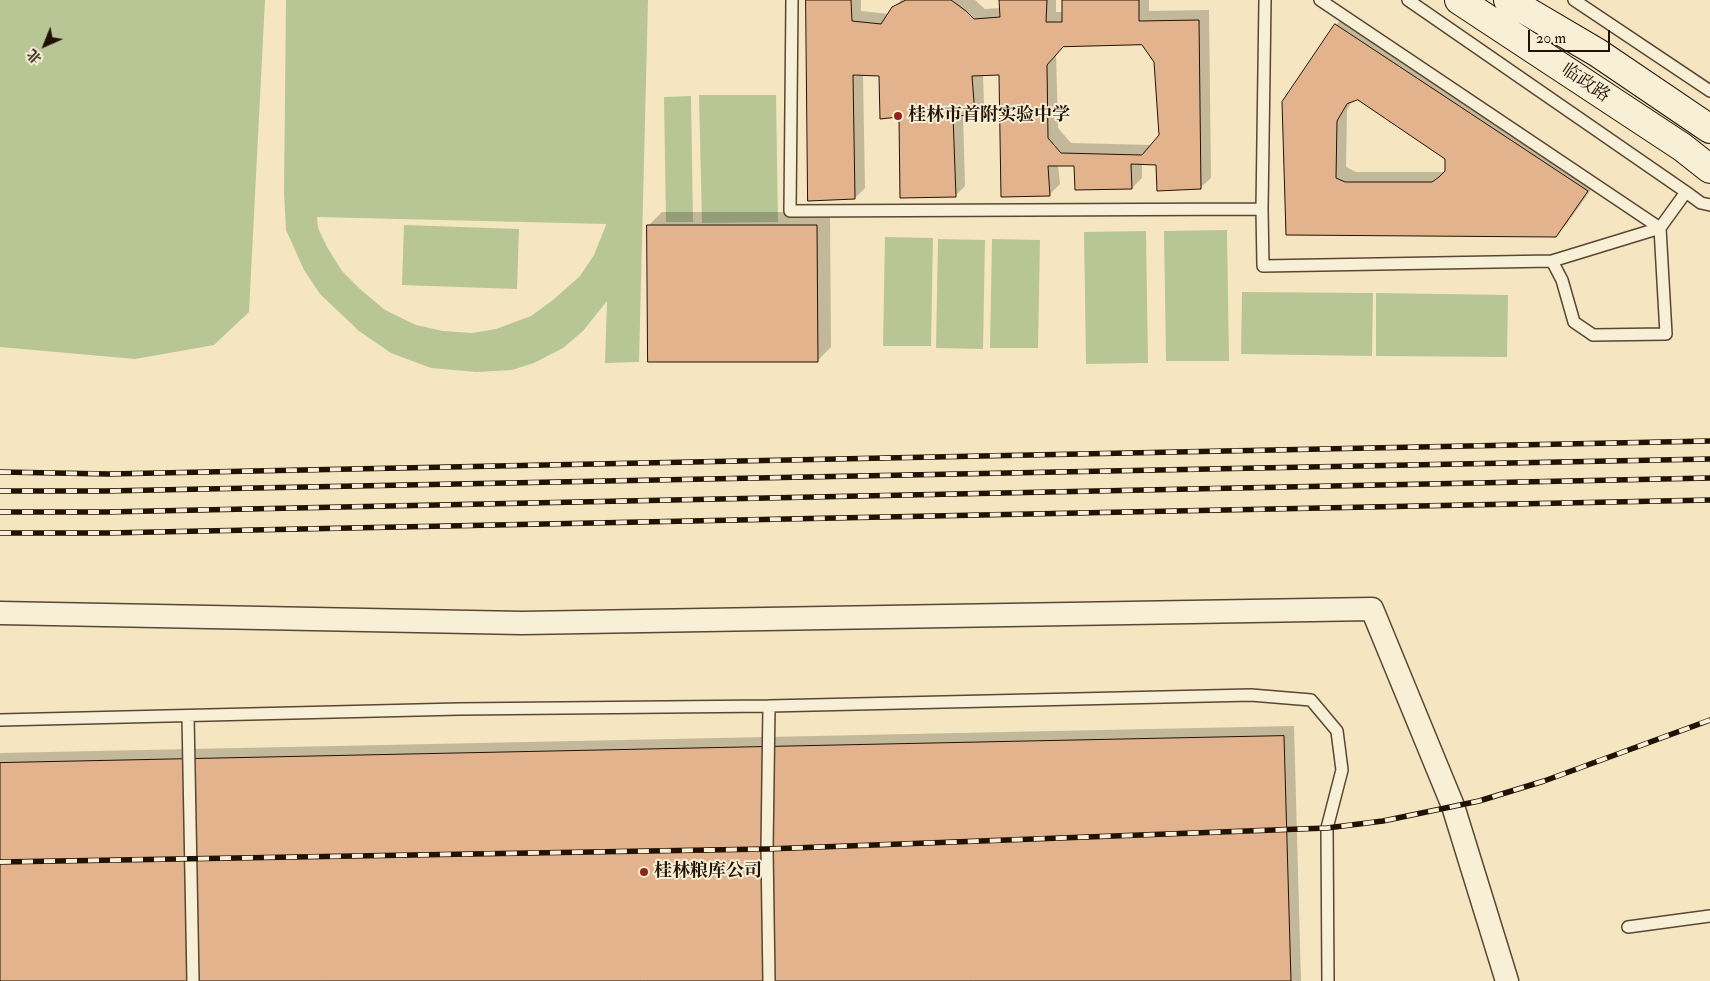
<!DOCTYPE html>
<html>
<head>
<meta charset="utf-8">
<style>
	body { margin:0 }
	#map { position:relative; width:1710px; height:981px; overflow:hidden; background:#f5e6c1; font-family:"IM FELL Double Pica","Noto Serif SC",serif }
	canvas { display:block }
	.north { position:absolute; left:20px; top:20px; width:50px; height:50px; -webkit-text-stroke:4px #f8efd7; paint-order:stroke; rotate:224deg; font-size:14px; font-weight:700; line-height:20px; text-align:center; color:#231204 }
	.north::after { content:''; display:block; margin:auto; width:18px; height:22px; background:#231204; clip-path:polygon(50% 0,100% 100%,50% 72%,0 100%) }
	.scale { position:absolute; left:1528px; top:30px; width:82px; height:22px; box-sizing:border-box; border:2px solid #231204; border-top:0; padding-left:6px; font-size:15px; line-height:18px; white-space:nowrap; color:#231204; -webkit-text-stroke:4px #f8efd7; paint-order:stroke }
</style>
</head>
<body>
<div id="map">
<canvas width="1710" height="981"></canvas>
<div class="north">北</div>
<div class="scale">20 m</div>
</div>
<script>
const ctx = document.querySelector('canvas').getContext('2d');
ctx.lineJoin = 'round';
function fillPath(path, color) { ctx.fillStyle = color; ctx.fill(path, 'evenodd'); }
function trace(path, color, width, dash) { ctx.strokeStyle = color; ctx.lineWidth = width; ctx.lineCap = dash ? 'butt' : 'round'; ctx.setLineDash(dash || []); ctx.stroke(path); }
function write(font, color, halo, rows, align = 'center') {
  ctx.font = font + ' "IM FELL Double Pica","Noto Serif SC",serif'; ctx.lineWidth = 4; ctx.setLineDash([]); ctx.textBaseline = 'middle'; ctx.strokeStyle = halo; ctx.fillStyle = color; for (const [text, x, y, turn = 0] of rows) {
    ctx.save(); ctx.translate(x, y); ctx.rotate((+turn || 0) * Math.PI / 180); ctx.textAlign = isNaN(turn) ? turn : align; if (halo) ctx.strokeText(text, 0, 0); ctx.fillText(text, 0, 0); ctx.restore();
  }
}
fillPath(new Path2D(`
	M0,0H265L249,312L214,345L135,359L0,347Z
	M286,0H648L639,362L605,363L607,301L583,331L563,348L534,363L512,370L477,372L431,368L391,353L359,331L320,294L304,270L286,230L284,193ZM317,217L606,224V225L594,255L580,276L553,300L531,316L496,329L472,333L443,331L416,325L385,310L360,289L342,271L327,247L318,228Z
	M699,95H776L778,222L702,223Z
	M691,96L693,222H666L664,97Z
	M404,225L519,229L517,289L402,285Z
	M1227,230L1229,361H1166L1164,231Z
	M1146,231L1148,363L1086,364L1084,232Z
	M885,237L933,238L931,346H883Z
	M938,239L985,240L983,349L936,348Z
	M992,239L1040,240L1038,348H990Z
	M1242,292L1373,293L1372,356L1241,354Z
	M1376,293L1508,295L1507,357L1376,356Z`), '#b8c696');
fillPath(new Path2D(`
	M807,0H861V11L889,14L901,0H975L985,9L1001,8V0H1056V12H1063V0H1149V11L1209,10L1211,178L1200,188L1157,164L1142,163V178L1132,188L1075,165H1058L1060,184L1049,195L1000,74H983L984,104L974,114L963,115L965,186L955,196L901,116L881,75L863,74L865,188L855,198ZM1143,44L1156,61L1160,136L1152,145L1071,143L1058,128L1056,53L1063,46Z
	M1346,14L1598,180L1566,225L1555,235L1287,233L1336,25ZM1358,98L1446,158V170L1443,172H1356L1346,167L1347,110L1352,101Z
	M662,212H830L831,347L817,361L649,225Z
	M1294,726L1301,981H0V753Z`), '#0003');
const building = new Path2D(`
	M806,0H851L852,21L881,24L892,7L906,0H951L966,11L974,19L1000,17L999,0H1047L1046,22H1062V0H1139V21L1199,20L1201,189L1157,191L1156,165L1131,164L1132,189L1075,190L1074,166H1048L1050,196L1001,197L999,75L972,76L975,115L953,116L956,197L900,198L899,117L880,119L879,76L853,75L855,199L808,201ZM1142,45L1154,62L1159,135L1142,155L1061,153L1048,138L1047,65L1063,47Z
	M1335,24L1588,191L1556,237L1286,235L1282,102ZM1358,100L1445,159V171L1439,177L1432,182H1345L1336,178L1337,121L1347,104Z
	M647,225H817L818,362H648Z
	M1284,736L1291,981H0V763Z`);
fillPath(building, '#e2b38c');
trace(building, '#231204', 1);
const service = new Path2D(`
	M792,0L790,211L1262,209
	M1265,0L1262,209L1263,266L1552,261L1562,280L1574,322L1593,335L1666,334L1660,228L1320,0
	M1408,0L1686,192L1701,203L1710,205
	M1574,0L1710,91
	M1552,261L1660,228L1686,192
	M188,716L193,981
	M0,720L459,709L769,706
	M1628,927L1710,916
	M769,981L767,849L769,706L1251,695L1311,700L1337,731L1342,770L1327,828L1328,981`);
const minor = new Path2D(`
	M0,613L522,623L1372,609L1453,806L1507,981`);
const secondary = new Path2D(`
	M1459,0L1682,147L1710,169
	M1508,0L1598,53L1710,129`);
trace(service, '#584733', 14);
trace(minor, '#584733', 25);
trace(secondary, '#231204', 30);
trace(service, '#f8efd7', 11);
trace(minor, '#f8efd7', 22);
trace(secondary, '#f8efd7', 28);
const rail = new Path2D(`
	M0,472L109,474L1710,441
	M0,491H105L1710,459
	M0,512H106L1710,478
	M0,533H107L1710,500
	M0,862L767,849L1327,828L1383,821L1479,801L1544,781L1710,720`);
trace(rail, '#231204', 5.5);
trace(rail, '#f8efd7', 4, [11]);
for (const [x, y, r, color] of [
	[898,116,5,"#8f2418"],
	[644,872,5,"#8f2418"]
]) { const dot = new Path2D(); dot.arc(x, y, r, 0, 2 * Math.PI); ctx.fillStyle = color; ctx.fill(dot); trace(dot, '#f8efd7', 2); }
write('18px', '#231204', '#f8efd7', [
	["临政路",1585,84,34]
]);
write('bold 18px', '#231204', '#f8efd7', [
	["桂林市首附实验中学",908,116],
	["桂林粮库公司",654,872]
], 'left');
</script>
</body>
</html>
